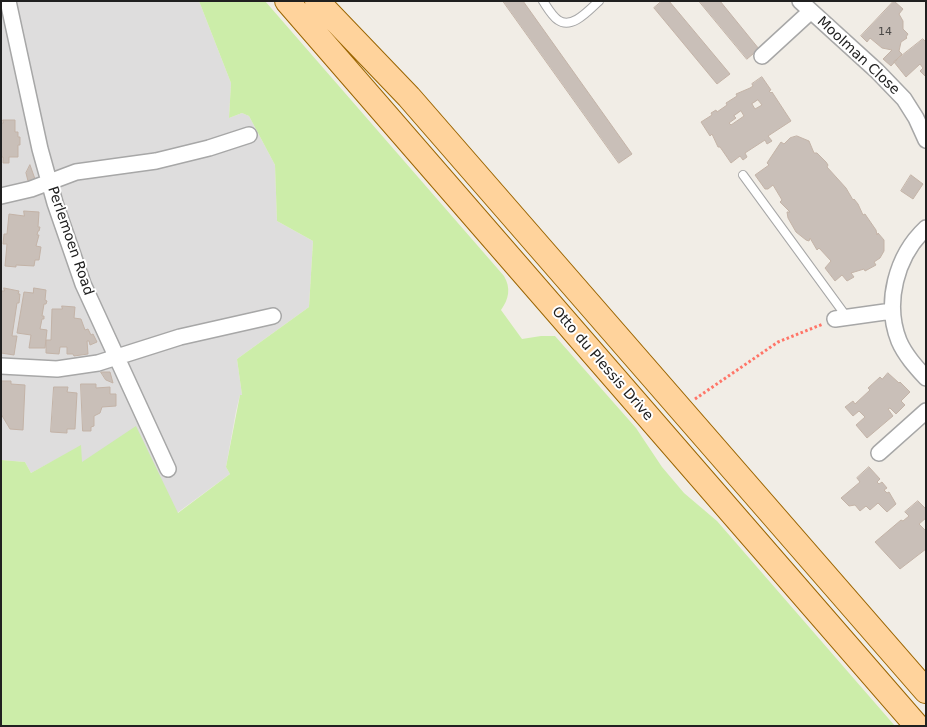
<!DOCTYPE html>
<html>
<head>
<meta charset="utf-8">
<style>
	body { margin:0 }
	#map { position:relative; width:927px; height:727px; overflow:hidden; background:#f1ede6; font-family:"DejaVu Sans",sans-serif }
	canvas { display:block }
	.frame { position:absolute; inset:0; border:2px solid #202020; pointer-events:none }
</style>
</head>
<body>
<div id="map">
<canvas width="927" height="727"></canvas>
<div class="frame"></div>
</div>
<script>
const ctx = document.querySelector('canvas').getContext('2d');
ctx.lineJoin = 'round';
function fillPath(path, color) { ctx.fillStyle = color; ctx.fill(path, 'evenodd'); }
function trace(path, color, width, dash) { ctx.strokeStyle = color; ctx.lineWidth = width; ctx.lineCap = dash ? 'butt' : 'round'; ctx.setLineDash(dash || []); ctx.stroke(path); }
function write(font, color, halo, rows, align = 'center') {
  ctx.font = font + ' "DejaVu Sans",sans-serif'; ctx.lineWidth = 4; ctx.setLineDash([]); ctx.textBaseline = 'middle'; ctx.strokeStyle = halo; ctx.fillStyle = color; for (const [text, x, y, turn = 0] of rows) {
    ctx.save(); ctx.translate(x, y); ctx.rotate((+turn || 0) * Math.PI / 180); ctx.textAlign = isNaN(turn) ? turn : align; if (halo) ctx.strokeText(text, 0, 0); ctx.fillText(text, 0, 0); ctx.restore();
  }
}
fillPath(new Path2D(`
	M1,1H199L231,83L229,118L242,113L249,116L275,165L277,221L313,241L309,307L237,359L242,395H240L236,411L226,467L230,474L177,513L81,462V446L31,473L25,462L1,460Z`), '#dedddd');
fillPath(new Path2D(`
	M199,1H265L504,276C511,288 509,299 501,310L522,339L541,336H555L636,428L662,467L684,493L717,521L895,726H1V460L25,462L31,473L81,445L82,462L136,426L178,513L230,474L226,467L240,395H242L237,359L309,307L313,241L277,221L275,165L249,116L242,113L229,118L231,83Z`), '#cceda9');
const building = new Path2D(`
	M503,1H523L632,154L619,163Z
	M662,1H669L730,74L717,84L654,8Z
	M699,1H720L759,49L747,59Z
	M894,1L903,9L899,14L903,21V29L908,34L906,37L907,38L901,42L899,51L902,54L891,66L883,59L892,50L882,48L870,38L867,42L861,36Z
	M923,39L926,42V77L920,71L923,68L920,64L906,77L894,62Z
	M762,77L771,90L769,91L771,93L772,92L791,121L768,136L772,141L767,144L765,140L745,153L747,157L743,160L740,156L731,163L720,147H718L712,134L710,136L701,122L712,115L711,113L716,110L717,112L727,105L726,103L737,96L736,94L750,88L753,86L752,84ZM758,100L762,105L755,109L752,104ZM741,111L744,116L731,125L729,123L736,118L734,116Z
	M3,120H15V132H18V137H20V145H18V157H9V163H3V157H1V123H3Z
	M797,136L809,141L814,153H817L826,162L828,165L827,167L846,188L853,200L854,199L858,204L863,215L865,214L867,217L876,230L877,235L878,233L884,240V251L880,258L874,262L876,265L865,271L864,269L851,273L854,277L847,281L842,275L835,281L825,268L831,261L819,248L817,250L810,238L809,241L806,240L796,232L788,218L787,212H790L780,202L782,200L773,185L768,189H765L755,175L769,165L767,163L781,142L784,144L790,138Z
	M30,165L35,179L28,181L26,173Z
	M911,175L923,184L913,199L901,191Z
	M24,211L39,212L38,227H40L39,231H38L37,235H39L36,246L41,247L39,260H35L34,266L16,265V267L5,266L7,244H3L4,234H7L9,214L24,216Z
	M4,288L19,291L18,294H20L19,303H17L12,336H17L14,355L1,353V291H4Z
	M34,288L46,290L45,300L47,301L46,304H44L42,316H44V319H42L40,329L47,330L45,348H29L31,335L17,333L24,292L33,293Z
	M62,306L75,307L74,318L81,319L85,330L88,329L91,335L93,334L97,342L90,345L89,341H87L88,354L74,356L73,354H67V347H60L59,354L46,353V340H51L52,309H62Z
	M101,372H110L113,383L106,380Z
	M888,373L899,383L900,382L910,392L901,401L905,405L896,414L890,408L888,409L893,416L867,438L856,425L865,417L859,411L853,416L845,407L853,401L855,404L870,390L868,388L880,377L882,379Z
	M1,381H11V384L25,385L23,430L10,429L1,414Z
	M81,384H96V388L110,387V394H116V406L102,407L100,413L94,416V426L91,427V431H83Z
	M54,387H68L67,392L77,393L75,429H67V433L51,432Z
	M869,467L880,479L877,482L879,484L882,482L887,488L884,490L887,493L889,492L896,504L887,512L878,503L870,510L866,506L860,511L855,505L849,506L841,498L860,482L857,478Z
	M918,501L926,509V518L919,524L926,531V549L900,569L875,542L901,520L903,521L909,516L905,512Z`);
fillPath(building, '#c9bfb8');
trace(building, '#c3b3a7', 1);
const service = new Path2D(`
	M543,1C547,7 552,16 558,20C572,30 589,10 599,1
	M743,175L846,316`);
const minor = new Path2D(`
	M8,1L40,149L55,203L83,284L168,469
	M800,1L877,71L904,99L916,118L926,140
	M762,56L811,11
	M1,196L31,189L76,172L156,161L209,148L249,135
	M926,228C896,256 884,303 899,341C905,355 916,367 926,378
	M835,319L892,311
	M1,366L57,369L98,363L180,337L273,316
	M879,453L926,411`);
const primary = new Path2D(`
	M287,1L917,726
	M317,1L409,97L926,691`);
trace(service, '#a7a7a7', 10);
trace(minor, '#a7a7a7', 18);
trace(primary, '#9b6500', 26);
trace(new Path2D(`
	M695,399L778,342L823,324`), '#ff7568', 3, [2.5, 2.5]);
trace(service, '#fff', 8);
trace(minor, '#fff', 15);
trace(primary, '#ffd39c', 24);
write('11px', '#4a4846', null, [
	["14",885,32]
]);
write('14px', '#202020', '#fff', [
	["Moolman Close",858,56,43],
	["Perlemoen Road",70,241,71],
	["Otto du Plessis Drive",602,364,49]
]);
</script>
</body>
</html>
